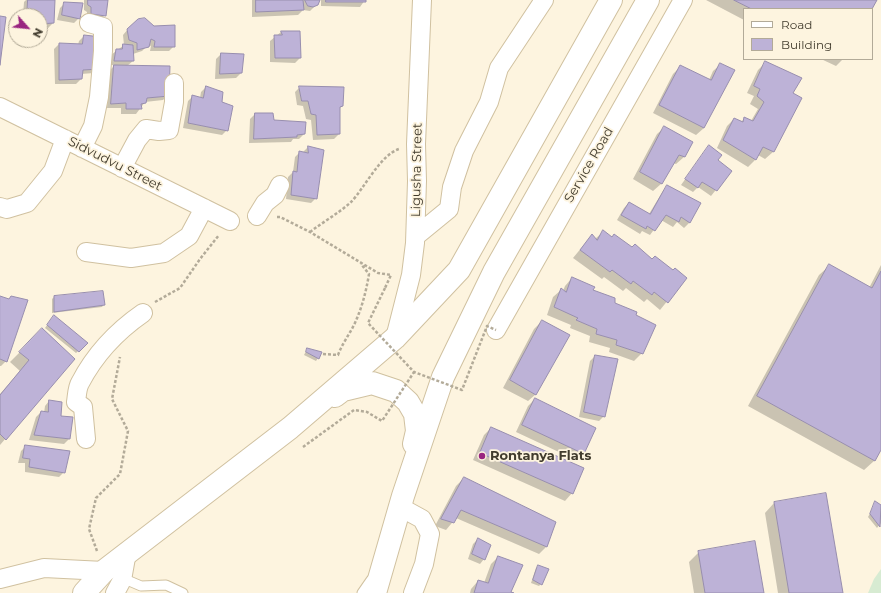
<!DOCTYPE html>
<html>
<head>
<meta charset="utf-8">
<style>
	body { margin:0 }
	#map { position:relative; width:881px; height:593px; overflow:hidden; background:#fdf4df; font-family:Montserrat,sans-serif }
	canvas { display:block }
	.legend { position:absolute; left:743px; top:8px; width:130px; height:52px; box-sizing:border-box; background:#fdf4df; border:1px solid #b2aa98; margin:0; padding:5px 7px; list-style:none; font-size:12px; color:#413b2d }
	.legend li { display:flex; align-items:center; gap:8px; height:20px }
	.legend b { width:20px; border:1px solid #b2aa98 }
	.north { position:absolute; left:8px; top:8px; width:40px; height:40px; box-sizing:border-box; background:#fdf4df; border:1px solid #b2aa98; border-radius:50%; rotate:117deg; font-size:11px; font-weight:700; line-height:16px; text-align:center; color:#413b2d }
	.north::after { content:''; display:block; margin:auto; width:14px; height:18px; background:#992580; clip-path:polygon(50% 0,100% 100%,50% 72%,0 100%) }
</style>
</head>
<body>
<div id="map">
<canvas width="881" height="593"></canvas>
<ul class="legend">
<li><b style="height:5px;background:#fff"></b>Road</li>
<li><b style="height:11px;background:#bdb2d7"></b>Building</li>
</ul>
<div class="north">N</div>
</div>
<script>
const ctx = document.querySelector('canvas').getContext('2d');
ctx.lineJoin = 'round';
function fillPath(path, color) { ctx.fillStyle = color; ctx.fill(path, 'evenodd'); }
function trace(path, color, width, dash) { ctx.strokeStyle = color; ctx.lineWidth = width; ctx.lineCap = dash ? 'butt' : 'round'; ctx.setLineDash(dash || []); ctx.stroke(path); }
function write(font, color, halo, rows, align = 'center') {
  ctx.font = font + ' Montserrat,sans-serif'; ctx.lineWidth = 3.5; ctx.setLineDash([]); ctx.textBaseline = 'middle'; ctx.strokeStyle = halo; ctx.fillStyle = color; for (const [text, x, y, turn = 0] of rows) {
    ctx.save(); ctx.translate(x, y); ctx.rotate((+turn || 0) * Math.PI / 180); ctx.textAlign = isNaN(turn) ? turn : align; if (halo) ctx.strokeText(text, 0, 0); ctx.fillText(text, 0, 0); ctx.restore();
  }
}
fillPath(new Path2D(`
	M881,569V593H868L874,579Z`), '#d7ebd2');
fillPath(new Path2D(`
	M26,0H54L53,23L48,28H40V16H23L24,2Z
	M84,0H107L105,15L100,20L87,19V12L84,10Z
	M252,0H319V2L310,11L303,10L298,15L252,17Z
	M321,0H365L360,7L321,6Z
	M706,0H876L871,9H744V20Z
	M65,3L79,18L74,23L57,20L60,8Z
	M128,29L174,46L169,51H150L151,46L148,45L142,51L133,54V61L127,66L168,95L163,100L145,102L136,114H121V108H107L109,71L115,65H110L111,55L124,45L123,35Z
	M281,32H299L300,58L295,63L270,62V41Z
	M84,36L94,73L81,74V79L76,84H55L54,49L59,44L78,45L79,41Z
	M221,54L243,55L241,73L236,78L215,79L216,59Z
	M821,59H843L836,66Z
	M765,63L792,93L801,98L773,152L765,159L758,155L755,160L748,167L717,148L727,126L734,119L741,122L745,118L751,121L758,109L750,104L754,96L747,93L758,70Z
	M721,64L704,128L696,135L653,113L673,74L681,66L709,80L713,71Z
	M206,87L221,102L227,130L222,135L183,128L188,101L193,96L200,98L201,92Z
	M300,87L342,105L339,109V134L334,139L313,140L311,120L306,119L303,106L297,105L295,92Z
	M255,114L304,134L299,139H293L291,142L249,143L250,119Z
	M665,127L684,157L676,164L673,163L661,184L653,191L633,179L657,134Z
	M709,146L717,160L731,171L711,196L698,187L693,192L681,185Z
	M308,147L316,198L311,203L286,199L288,177L293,172L295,157L300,152H303Z
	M668,186L700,203L689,223L684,228L677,222L673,227L661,220L650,235L642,231L640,234L617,220L624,208L629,203L649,214L663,191Z
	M603,232L612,238L686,278L660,310L647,299L644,302L626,288L623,291L604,277L602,279L573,258L592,235L595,239Z
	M881,265V448L874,461L864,470L748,406L819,275L829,266L869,288Z
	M572,278L614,304L642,353L634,361L609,352L610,348L589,342L590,336L570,328L571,325L547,315L553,297L561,290L563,291L565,286Z
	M0,297L6,361L1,366H0Z
	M54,297L104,304L102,307L52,313V299Z
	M52,318L87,343L76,353L45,328Z
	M542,321L536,394L528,401L503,388L534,329Z
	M42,330L74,359L0,445V394L20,371L10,362Z
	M307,349L318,358L316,361L304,355Z
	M595,356L604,416L599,421L579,417L590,361Z
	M535,399L583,453L576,460L516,432L528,406Z
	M49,401L69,439L64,444L29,440L36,417L41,412L44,413L45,406Z
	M491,428L572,493L565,501L473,460L484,435Z
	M26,446L64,472L59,477L25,472V463H18L21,451Z
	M464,478L555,523L546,547L539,554L456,518L446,530L435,526L456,486Z
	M876,502L881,506V523L877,528L868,517Z
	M774,503L842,593H778L765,513Z
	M478,539L484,559L480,564L468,559L473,544Z
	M699,552L763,593H694L689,562Z
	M498,557L510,592L511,593H470L471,589L478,581L484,583L491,564Z
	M539,566L541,584L539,586L531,583L536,568Z`), '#0003');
const building = new Path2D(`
	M28,0H55L54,23L40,24V16H27Z
	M88,0H108L106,16L91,14V7L88,5Z
	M256,0H303L304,10L256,12Z
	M305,0H320L318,5L313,7L308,6Z
	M326,0H366V2H326Z
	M734,0H877L872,9H752Z
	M64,2L83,3L80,19L62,15Z
	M0,16L6,17L0,65Z
	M145,18L154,26L175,25V47H154L155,41L151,39L149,47L137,50V43L129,40L127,29L138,19Z
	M281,31H300L301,58H275L274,35H282Z
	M84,35L101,37L100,69L83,70L82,79L59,80V43L82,44Z
	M123,44L133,45L134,61H114L116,49H122Z
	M221,53L244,54L242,73L220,74Z
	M765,61L802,78L793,93L802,98L774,152L763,147L756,160L723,140L734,118L743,122L744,117L753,121L764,102L757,96L760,89L754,86Z
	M720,63L735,70L704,128L659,105L680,65L711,80Z
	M114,65L170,66L169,96L147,98L146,103L141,104L142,109H126V103L111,104Z
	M206,86L223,92L222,102L233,106L228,131L188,123L192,95L203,98Z
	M299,86L344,87L343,106L340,107V134L317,135L316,115L311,114L308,101H302Z
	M255,113H273L274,120L306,122L305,134L297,135V137L254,139Z
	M664,126L693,142L685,157L679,155L662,184L640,172Z
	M709,145L722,155L718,160L732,171L717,191L702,182L698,188L685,179Z
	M308,146L324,150L317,199L291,195L293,171L297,172L299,151L308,153Z
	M667,185L701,203L690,223L681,217L679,222L666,215L655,231L647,226L646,229L621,215L629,202L650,214Z
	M603,230L612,237L614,234L632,247L635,244L652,259L655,256L673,270L675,268L687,278L668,303L654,292L652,295L633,281L631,284L612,270L610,272L580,250L592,234L597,240Z
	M829,264L872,288L881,271V450L875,461L757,396Z
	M572,277L595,287L593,290L615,298V303L637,312L636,315L656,325L643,354L616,345L617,340L596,334L597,329L576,320L578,318L554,307L561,288L566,292Z
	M103,291L105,305L54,312V296Z
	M0,296L9,299L11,296L28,300L7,362L0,359Z
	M54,315L88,343L79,352L47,325Z
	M542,320L570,335L536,395L510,380Z
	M42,328L75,359L6,440L0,434V395L29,360L19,352Z
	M307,348L322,352L319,359L306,352Z
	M595,355L618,359L605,417L584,412Z
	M535,398L596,428L584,454L522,425Z
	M49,400L62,402L61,416L73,417L70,439L34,435L41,411L48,412Z
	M491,427L584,468L573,494L480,453Z
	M25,445L70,451L65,473L29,467L30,459L23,458Z
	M464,477L556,522L547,547L461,510L454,523L441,519Z
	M826,493L843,593H789L774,502Z
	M875,501L881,505L880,527L870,514Z
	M478,538L491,545L485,560L472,554Z
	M755,541L764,593H705L698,551Z
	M498,556L523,565L511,592L514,593H474L478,580L488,583Z
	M538,565L549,569L542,585L533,580Z`);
fillPath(building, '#bdb2d7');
trace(building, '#988eae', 1);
const service = new Path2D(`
	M120,577L141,586L166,585L183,593
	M362,593L371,580`);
const minor = new Path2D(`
	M0,107L230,221
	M82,148L93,126L99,97L103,51V27L89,23
	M122,168L137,140L146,129L159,131L169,130L174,102V83
	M0,207L7,209L27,203L53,171L65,139
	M257,216L265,203L275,195L280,185
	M416,236L449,209L452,187L464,151L489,102L499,68L544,0
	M86,252L131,258L164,253L189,236L204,208
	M496,330L683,0
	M395,338L411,275L415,243L417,181L416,144L422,0
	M86,439L83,407L76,402C77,396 77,388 80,383C94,356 117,331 143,313
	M400,507L422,519L430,534L424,564L413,593
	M0,579L44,568L104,571
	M115,593L122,580L127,552`);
const primary = new Path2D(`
	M335,396L343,390L372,383L396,391L408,402L415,414L417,431L414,444
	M84,593L104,571L290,428L395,338L459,270L611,0
	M375,593L403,496L443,377L494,272L648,0`);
trace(service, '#d0c1a0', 11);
trace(minor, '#d0c1a0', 20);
trace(primary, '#d0c1a0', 24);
trace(new Path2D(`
	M277,217H280L310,232L378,273L391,275L385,288
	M310,232C323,222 339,213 351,202C364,189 380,155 399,149
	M155,302L180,288L200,259L219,235
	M323,354L338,355C342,344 349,335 354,325C362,308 366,292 369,274L361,264
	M97,551L89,529L96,498L120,474L128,431L112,399L120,357`), '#b3ab99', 2.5, [3, 2]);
trace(service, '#fff', 9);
trace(minor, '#fff', 18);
trace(primary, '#fff', 22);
trace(new Path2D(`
	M385,288L368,323L414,372L462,390L487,326L496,330
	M303,447L354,410L367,412L382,421L414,372`), '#b3ab99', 2.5, [3, 2]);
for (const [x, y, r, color] of [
	[482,456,4,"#992580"]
]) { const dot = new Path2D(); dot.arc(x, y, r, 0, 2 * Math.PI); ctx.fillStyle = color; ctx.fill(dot); trace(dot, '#fdf4df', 1.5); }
write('13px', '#413b2d', '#fdf4df', [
	["Sidvudvu Street",115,164,27],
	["Service Road",589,165,-60],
	["Ligusha Street",417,170,-89]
]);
write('bold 13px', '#413b2d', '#fdf4df', [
	["Rontanya Flats",490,456]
], 'left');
</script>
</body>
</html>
